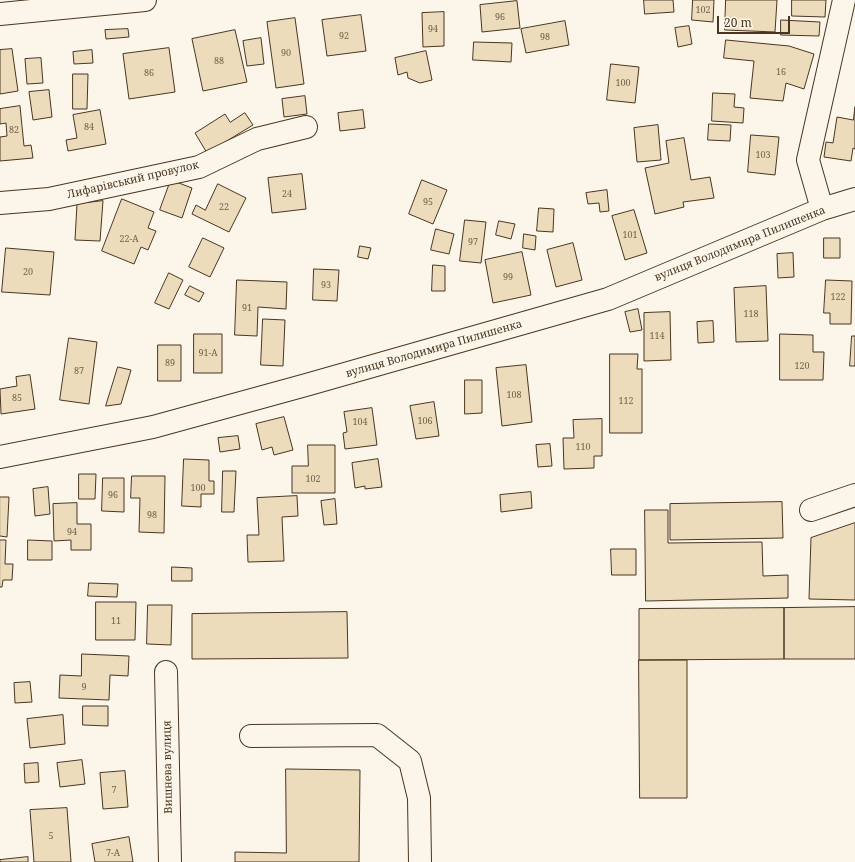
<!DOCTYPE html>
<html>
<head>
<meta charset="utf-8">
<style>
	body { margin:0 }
	#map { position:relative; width:855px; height:862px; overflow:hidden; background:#fbf6e9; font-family:"Noto Serif",serif }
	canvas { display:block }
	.scale { position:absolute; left:717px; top:16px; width:73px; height:18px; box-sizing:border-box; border:2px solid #4a3520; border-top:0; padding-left:5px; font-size:12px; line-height:14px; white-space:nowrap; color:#4a3520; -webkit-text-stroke:3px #fbf6e9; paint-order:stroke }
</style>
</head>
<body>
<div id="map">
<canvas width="855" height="862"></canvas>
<div class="scale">20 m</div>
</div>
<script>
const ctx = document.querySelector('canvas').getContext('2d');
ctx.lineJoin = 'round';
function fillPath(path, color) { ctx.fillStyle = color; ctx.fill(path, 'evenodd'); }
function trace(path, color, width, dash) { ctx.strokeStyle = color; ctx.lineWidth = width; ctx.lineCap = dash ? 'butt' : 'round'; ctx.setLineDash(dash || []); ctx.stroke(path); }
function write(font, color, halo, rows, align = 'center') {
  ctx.font = font + ' "Noto Serif",serif'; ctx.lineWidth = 3; ctx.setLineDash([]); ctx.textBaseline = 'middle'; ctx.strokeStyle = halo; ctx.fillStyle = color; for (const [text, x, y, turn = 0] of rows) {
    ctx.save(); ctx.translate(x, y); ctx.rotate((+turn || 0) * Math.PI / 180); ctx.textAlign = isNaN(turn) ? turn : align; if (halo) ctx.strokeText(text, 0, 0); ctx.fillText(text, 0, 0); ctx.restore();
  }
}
const building = new Path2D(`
	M644,0H673L674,12L645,14Z
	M693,0H714L713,22L692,20Z
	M726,0H777L775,32L725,30Z
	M792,0H826L825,17L792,16Z
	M517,1L520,28L482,32L480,5Z
	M444,12V46L423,47L422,13Z
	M361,15L366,51L327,56L322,20Z
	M295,18L304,84L276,88L267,22Z
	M781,20L820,22L819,36L781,35Z
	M565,21L569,45L526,53L521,29Z
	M689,26L692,44L678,47L675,28Z
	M128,29L129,37L106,39L105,30Z
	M235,30L247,82L203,91L192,39Z
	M261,38L264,64L247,66L243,41Z
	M726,40L789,46L814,54L804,89L786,83L783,101L750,98L754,61L724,58Z
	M474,42L512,43L511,62L473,60Z
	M169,48L175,92L129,99L123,54Z
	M12,49L18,91L0,94V50Z
	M92,50L93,63L74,64L73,52Z
	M426,51L432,80L420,83L408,78L407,72L398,75L395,58Z
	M41,58L43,83L27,84L25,59Z
	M611,64L639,67L635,103L607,100Z
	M73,74H88L87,109H73Z
	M49,90L52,117L33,120L29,92Z
	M713,93L735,94L734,107L744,108L743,123L712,121Z
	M305,96L307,114L284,117L282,99Z
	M20,106L24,146L31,145L33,158L0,161V137L7,136L6,123L0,124V109Z
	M855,107V149L853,148L851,161L824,157L826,142L833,143L837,117L853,120Z
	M100,110L106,144L68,151L66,140L77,138L73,115Z
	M363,110L365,128L340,131L338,113Z
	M245,113L253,125L207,153L195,133L225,114L230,122Z
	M709,124L731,125L730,141L708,140Z
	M658,125L661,160L637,162L634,128Z
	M751,135L779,137L775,175L748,172Z
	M684,138L691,180L710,177L714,198L683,202L684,207L655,214L645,168L669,163L666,141Z
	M302,174L306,209L272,213L268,178Z
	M171,180L192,188L182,218L160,210Z
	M422,180L447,190L433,224L409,214Z
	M218,184L246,198L229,232L192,214L196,205L205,210Z
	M607,190L609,211L600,212L599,203L588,204L586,193Z
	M122,199L154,212L148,228L156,231L148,250L141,247L134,264L102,251Z
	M103,201L100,241L75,240L77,204Z
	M539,208L554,209L553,232L537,231Z
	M634,210L647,253L625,260L612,216Z
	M465,220L486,222L481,263L460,261Z
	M499,221L515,224L511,239L496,235Z
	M436,229L454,234L449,254L431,250Z
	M524,234L536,236L535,250L523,248Z
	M203,238L224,248L210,277L189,267Z
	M824,238H840V258H824Z
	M573,243L582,280L556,287L547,250Z
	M360,246L371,248L368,259L358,257Z
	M6,248L54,252L50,295L2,292Z
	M522,252L531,295L493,303L485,260Z
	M793,253L794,277L778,278L777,254Z
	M433,265L445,266V291H432Z
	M314,269L339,270L337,301L313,300Z
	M169,273L183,280L169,309L155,303Z
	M237,280L287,282L286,309L258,307L257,336L235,335Z
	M826,280L852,281L851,324H830V313H824Z
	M190,286L204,293L199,302L185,295Z
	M766,286L768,341L736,342L734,288Z
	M638,309L642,330L630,332L625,312Z
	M670,312L671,360L644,361V313Z
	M263,319L285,320L283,366L261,365Z
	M713,321L714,342L698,343L697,322Z
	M194,334H222V373H194Z
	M780,334L813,335V352H824L823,380H780Z
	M852,336H855V366H850Z
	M69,338L97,342L89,404L60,400Z
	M158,345H181V381H158Z
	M610,354H638L637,369H642V433H610Z
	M526,365L532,422L502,426L496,368Z
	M118,367L131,370L121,404L106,406Z
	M30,375L35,409L1,414L0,389L17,386L16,377Z
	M465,380H482V413L465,414Z
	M434,402L439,436L416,439L410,406Z
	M372,408L377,445L345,449L343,433L347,432L344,412Z
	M284,417L293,450L274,455L272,447L262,450L256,424Z
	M602,419V456H594V468L564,469L563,438H574L573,420Z
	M238,436L240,449L220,452L218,438Z
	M550,444L552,466L538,467L536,445Z
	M308,445H335V493H292V466H308Z
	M184,459L209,460V481H214V494H201V507L182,506Z
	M378,459L382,487L365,489V486L355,488L352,463Z
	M223,471H236L234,512H222Z
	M79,474H96L95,499H79Z
	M132,476H165L164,533L139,532L140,498H131Z
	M103,478H124V512L102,511Z
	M48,487L50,514L35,516L33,489Z
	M531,492L532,508L501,512L500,495Z
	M297,496L298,516L282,517L284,561L248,562L247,535H259L257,498Z
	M0,497H9L7,537L0,536Z
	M335,499L337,524L324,525L321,501Z
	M782,502L783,538L670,540V504Z
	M77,503V524H91V550H71V540L54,541L53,504Z
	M645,510H668V543L762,542L763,576L788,575V598L646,601Z
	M855,523V600L809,599L811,538Z
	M0,540H6L5,564H13L12,580H3L2,587H0Z
	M28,540L52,541V560H28Z
	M611,549H636V575H612Z
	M172,567L192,568V581H172Z
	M89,583L118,584L117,597L88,596Z
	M96,602H136L135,640H96Z
	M148,605H172L171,645L147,644Z
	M855,607V659H784V608Z
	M784,608V659L639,660V609Z
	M347,612L348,658L192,659V614Z
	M82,654L129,656L128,676L110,675L109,700L59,698L60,675L81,676Z
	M639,660H687V798H640Z
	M30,682L32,702L15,703L14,683Z
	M83,706H108V726L83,725Z
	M63,715L65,744L30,748L27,719Z
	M82,760L85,784L60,787L57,763Z
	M38,763L39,782L25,783L24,764Z
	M286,769L360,770L359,862H235V852L286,853Z
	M125,771L128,807L103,809L100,773Z
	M67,808L71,862H34L30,810Z
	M129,837L133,862H95L92,844Z
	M28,857V862H0V860Z`);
fillPath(building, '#ecdcbc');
trace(building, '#4a3520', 1);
const minor = new Path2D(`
	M0,14L145,0
	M0,203L49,199L199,167L257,139L306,127
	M822,209L808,160L844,0
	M0,457L153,427L306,385L608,299L822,209L855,199
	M811,510L855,495
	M166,672L170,862
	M251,736L377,735L410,761L419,798L420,862`);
trace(minor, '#4a3520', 24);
trace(minor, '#fbf6e9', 22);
write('9px', '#725f47', null, [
	["102",703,10],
	["96",500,17],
	["94",433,29],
	["92",344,36],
	["98",545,37],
	["90",286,53],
	["88",219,61],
	["16",781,72],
	["86",149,73],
	["100",623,83],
	["84",89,127],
	["82",14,130],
	["103",763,155],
	["24",287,194],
	["95",428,202],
	["22",224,207],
	["101",630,235],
	["22-А",129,239],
	["97",473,242],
	["20",28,272],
	["99",508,277],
	["93",326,285],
	["122",838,297],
	["91",247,308],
	["118",751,314],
	["114",657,336],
	["91-А",208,353],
	["89",170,363],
	["120",802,366],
	["87",79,371],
	["108",514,395],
	["85",17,398],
	["112",626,401],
	["106",425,421],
	["104",360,422],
	["110",583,447],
	["102",313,479],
	["100",198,488],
	["96",113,495],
	["98",152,515],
	["94",72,532],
	["11",116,621],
	["9",84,687],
	["7",114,790],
	["5",51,836],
	["7-А",113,853]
]);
write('11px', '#4a3520', '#fbf6e9', [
	["Лифарівський провулок",133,180,-13],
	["вулиця Володимира Пилишенка",740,244,-22],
	["вулиця Володимира Пилишенка",434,349,-16],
	["Вишнева вулиця",168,767,-91]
]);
</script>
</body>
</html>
